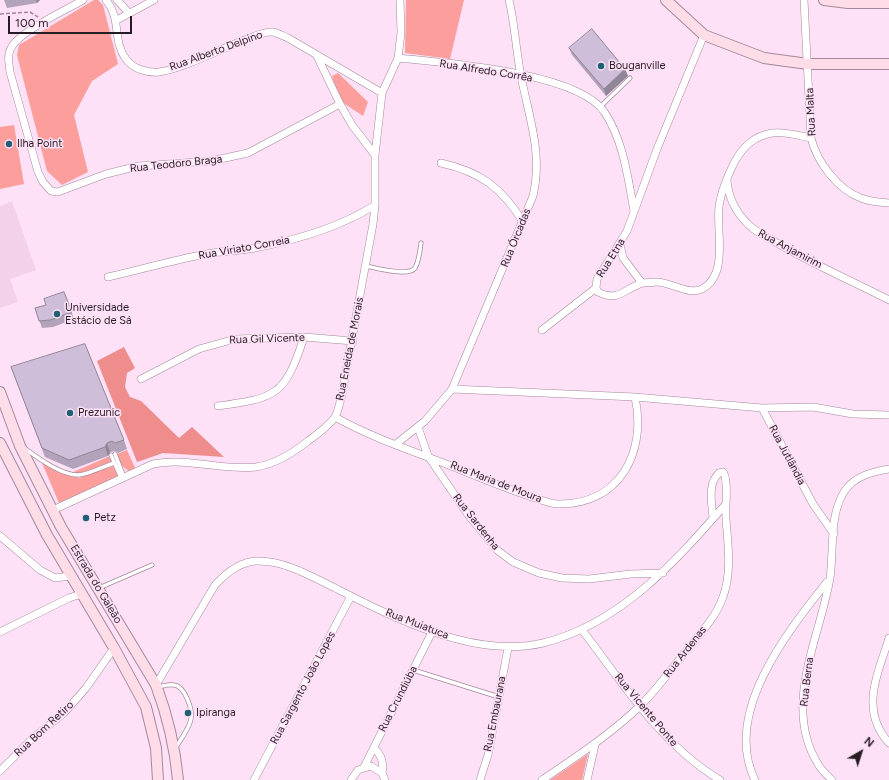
<!DOCTYPE html>
<html>
<head>
<meta charset="utf-8">
<style>
	body { margin:0 }
	#map { position:relative; width:889px; height:780px; overflow:hidden; background:#fee1f6; font-family:Figtree,sans-serif }
	canvas { display:block }
	.north { position:absolute; left:841px; top:732px; width:40px; height:40px; -webkit-text-stroke:3px #fee1f6; paint-order:stroke; rotate:39deg; font-size:11px; font-weight:700; line-height:16px; text-align:center; color:#261c23 }
	.north::after { content:''; display:block; margin:auto; width:14px; height:18px; background:#261c23; clip-path:polygon(50% 0,100% 100%,50% 72%,0 100%) }
	.scale { position:absolute; left:8px; top:16px; width:124px; height:18px; box-sizing:border-box; border:2px solid #261c23; border-top:0; padding-left:5px; font-size:12px; line-height:14px; white-space:nowrap; color:#261c23; -webkit-text-stroke:3px #fee1f6; paint-order:stroke }
</style>
</head>
<body>
<div id="map">
<canvas width="889" height="780"></canvas>
<div class="north">N</div>
<div class="scale">100 m</div>
</div>
<script>
const ctx = document.querySelector('canvas').getContext('2d');
ctx.lineJoin = 'round';
function fillPath(path, color) { ctx.fillStyle = color; ctx.fill(path, 'evenodd'); }
function trace(path, color, width, dash) { ctx.strokeStyle = color; ctx.lineWidth = width; ctx.lineCap = dash ? 'butt' : 'round'; ctx.setLineDash(dash || []); ctx.stroke(path); }
function write(font, color, halo, rows, align = 'center') {
  ctx.font = font + ' Figtree,sans-serif'; ctx.lineWidth = 3; ctx.setLineDash([]); ctx.textBaseline = 'middle'; ctx.strokeStyle = halo; ctx.fillStyle = color; for (const [text, x, y, turn = 0] of rows) {
    ctx.save(); ctx.translate(x, y); ctx.rotate((+turn || 0) * Math.PI / 180); ctx.textAlign = isNaN(turn) ? turn : align; if (halo) ctx.strokeText(text, 0, 0); ctx.fillText(text, 0, 0); ctx.restore();
  }
}
fillPath(new Path2D(`
	M12,201L36,270L10,279L18,302L0,308V206Z`), '#f4d1ea');
fillPath(new Path2D(`
	M94,0H98L103,5L118,64L92,81L74,115L88,172L62,185L47,171L17,55L19,45Z
	M406,0H464L450,59L405,53Z
	M338,73L368,102L363,116L339,100L332,76Z
	M14,125L24,184L0,189V127Z
	M127,450L136,470L131,473L121,465L117,454Z
	M110,456L113,462L79,474L73,472Z
	M42,463L79,478L113,466L118,477L59,503Z
	M588,754L582,780H550Z`), '#fc9e9c');
fillPath(new Path2D(`
	M124,347L135,368L127,373L125,387L130,397L141,401L179,438L192,427L224,457L163,453L137,462L97,361Z`), '#ee8d8c');
const service = new Path2D(`
	M600,107L630,78
	M366,266C376,268 409,277 415,268C419,261 420,251 421,243
	M24,448C38,458 61,475 78,475C87,475 105,466 114,463
	M115,454L124,477
	M111,455L121,478
	M99,588L152,565
	M413,670L499,697
	M158,687C163,686 169,684 174,685C185,686 193,710 191,719C189,729 181,739 176,747`);
const minor = new Path2D(`
	M83,0C66,10 20,31 11,48C7,55 9,64 10,72L38,172L43,182L51,191L58,192L106,174L139,166L211,161L248,153L340,104
	M106,0C122,19 112,41 126,59C133,69 147,73 159,72C182,69 221,49 244,40C253,37 264,31 273,32C278,33 283,36 288,38L382,93
	M117,0L129,13
	M804,0L811,138C817,162 838,190 861,198C870,202 880,202 889,203
	M117,20L154,0
	M704,35L657,149L627,231L597,279L596,288L598,292C619,303 626,287 643,283C647,282 651,283 655,282C670,281 689,296 702,289C729,275 716,231 719,207C721,190 728,175 735,161C744,146 754,136 772,133C784,131 800,136 811,138
	M317,56L340,104L352,125L375,155
	M398,58C445,63 579,72 605,113C624,142 628,179 634,211
	M441,163C481,172 502,188 523,222
	M727,180C728,195 735,210 745,221C752,230 763,235 772,240C810,263 850,280 889,300
	M620,244L623,258L642,283
	M108,277C140,270 173,260 206,254C222,251 239,251 255,248C296,240 339,228 375,205
	M542,330L596,288
	M141,379L199,349L235,339L304,337L353,341
	M452,389L635,397L762,408L813,504L834,534
	M218,406C276,398 285,396 304,337
	M762,408L813,407L853,414L889,415
	M335,417C374,439 419,453 461,470C486,480 512,491 538,499C544,501 552,504 558,504C620,505 647,452 635,397
	M418,427L428,456L469,516L497,550L513,562L539,573L562,578L589,579L631,574L663,573
	M396,444L425,421L452,389L533,196C543,153 529,118 521,76C516,51 515,25 509,0
	M53,510L153,464C190,457 221,471 256,467C276,464 293,453 308,441C316,435 329,426 335,417C338,412 339,405 341,399L373,224L375,205V155L382,93L398,58L401,33L400,0
	M0,536L40,570L55,578L70,576
	M582,630C623,683 661,745 720,780
	M0,632L69,598L81,594
	M889,638C878,674 859,710 889,743
	M156,685L215,585C226,573 241,561 258,561C287,561 312,577 337,589C396,619 476,659 543,643C620,624 675,562 725,505
	M374,748C382,755 384,763 382,773
	M364,767L432,632
	M0,771L33,738L64,713L86,688L114,648
	M254,780L351,596
	M351,780L358,770L371,766L382,773L385,780
	M480,780L488,755L508,648
	M542,780C576,757 611,734 641,705C658,688 672,668 687,650C700,634 716,617 723,597C732,573 728,544 726,519C725,508 729,479 723,472L719,473C707,484 712,504 713,518
	M587,780L595,745
	M755,780C722,713 788,631 827,582
	M832,780C827,775 821,770 818,764C782,706 820,638 830,578C834,550 829,516 844,492C854,476 872,472 889,469`);
const secondary = new Path2D(`
	M666,0L704,35L764,58L808,64H889
	M824,0L848,3H889
	M0,392L20,446L61,527L156,685C168,717 175,747 178,780
	M0,443L47,535L114,648L146,707L156,748L158,780`);
trace(service, '#a3899b', 5);
trace(minor, '#a3899b', 8);
trace(secondary, '#a3899b', 12);
trace(new Path2D(`
	M0,14L30,12L38,17`), '#9d8998', 1.5, [4, 2]);
trace(service, '#fff', 3.5);
trace(minor, '#fff', 7);
trace(secondary, '#fedde8', 10);
fillPath(new Path2D(`
	M4,0H40L37,3L7,8Z
	M569,48L625,69L628,76L606,96L572,55Z
	M64,292L74,319L53,327L42,328L35,308L46,305Z
	M11,367L124,440L127,449L118,453L115,451L110,452L108,456L73,469L45,457Z`), '#b2a3bb');
fillPath(new Path2D(`
	M36,0H40L37,3Z
	M625,69L628,76L606,96L604,89Z
	M107,443L110,452L108,456L105,447Z`), '#918598');
const building = new Path2D(`
	M592,29L625,69L604,89L569,48Z
	M64,292L72,312L50,320L39,321L35,308L46,305L44,299Z
	M85,344L124,440L115,443L112,441L107,443L105,447L69,460L42,448L11,367Z`);
fillPath(building, '#cfbed9');
trace(building, '#918598', 1);
for (const [x, y, r, color] of [
	[601,66,4,"#206075"],
	[9,144,4,"#206075"],
	[57,314,4,"#206075"],
	[70,413,4,"#206075"],
	[86,518,4,"#206075"],
	[188,713,4,"#206075"]
]) { const dot = new Path2D(); dot.arc(x, y, r, 0, 2 * Math.PI); ctx.fillStyle = color; ctx.fill(dot); trace(dot, '#fee1f6', 1.5); }
write('11px', '#261c23', '#fee1f6', [
	["Rua Alberto Delpino",216,51,-20],
	["Rua Alfredo Corrêa",486,71,9],
	["Rua Malta",811,112,-93],
	["Rua Teodoro Braga",176,164,-6],
	["Rua Órcadas",516,238,-68],
	["Rua Viriato Correia",244,248,-10],
	["Rua Anjamirim",790,249,28],
	["Rua Etna",611,258,-58],
	["Rua Gil Vicente",267,339,-2],
	["Rua Eneida de Morais",350,349,-79],
	["Rua Jutlândia",787,455,62],
	["Rua Maria de Moura",496,482,21],
	["Rua Sardenha",476,522,52],
	["Estrada do Galeão",96,584,59],
	["Rua Muiatuca",417,624,21],
	["Rua Ardenas",685,652,-52],
	["Rua Berna",807,682,-83],
	["Rua Sargento João Lopes",303,688,-62],
	["Rua Crundiúba",398,699,-63],
	["Rua Vicente Ponte",646,710,50],
	["Rua Embaurana",495,714,-79],
	["Rua Bom Retiro",44,729,-43]
]);
write('11px', '#261c23', '#fee1f6', [
	["Bouganville",609,66],
	["Ilha Point",17,144],
	["Universidade",65,308],
	["Estácio de Sá",65,321],
	["Prezunic",78,413],
	["Petz",94,518],
	["Ipiranga",196,713]
], 'left');
</script>
</body>
</html>
